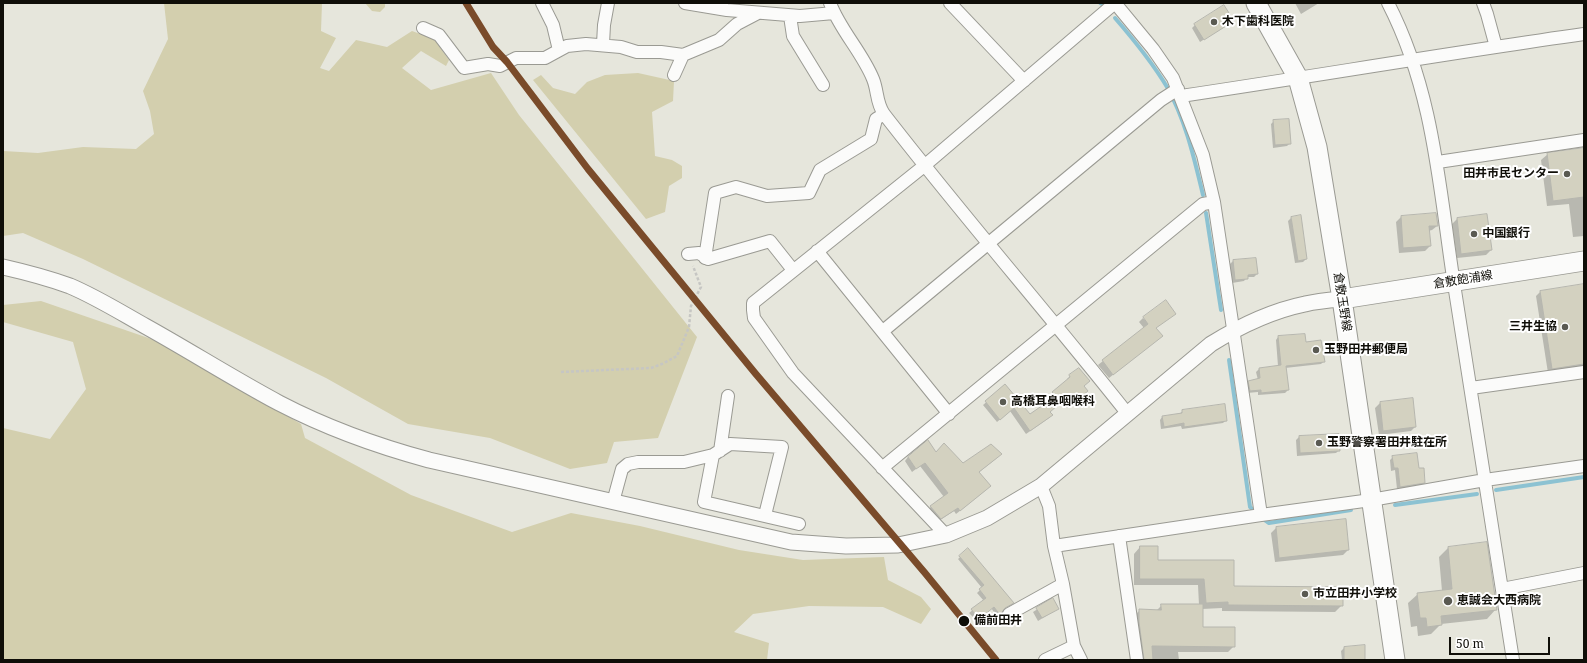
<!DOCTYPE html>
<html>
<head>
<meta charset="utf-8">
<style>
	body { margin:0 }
	#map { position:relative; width:1587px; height:663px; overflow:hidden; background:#e6e6dc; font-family:"Noto Serif",serif }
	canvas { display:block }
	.frame { position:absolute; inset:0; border:4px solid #0f0e08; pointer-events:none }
	.scale { position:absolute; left:1449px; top:637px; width:101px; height:18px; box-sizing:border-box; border:2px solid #0f0e08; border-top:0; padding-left:5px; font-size:12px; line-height:14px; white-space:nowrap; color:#0f0e08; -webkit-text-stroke:3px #fff; paint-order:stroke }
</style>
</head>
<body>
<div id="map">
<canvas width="1587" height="663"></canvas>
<div class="frame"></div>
<div class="scale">50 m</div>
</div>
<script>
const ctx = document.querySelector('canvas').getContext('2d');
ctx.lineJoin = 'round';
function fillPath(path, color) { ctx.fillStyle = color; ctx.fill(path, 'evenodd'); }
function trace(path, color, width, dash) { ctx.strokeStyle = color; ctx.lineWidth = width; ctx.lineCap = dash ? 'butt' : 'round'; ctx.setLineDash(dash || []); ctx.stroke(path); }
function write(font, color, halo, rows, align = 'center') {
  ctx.font = font + ' "Noto Serif","Noto Sans JP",serif'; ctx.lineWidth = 4; ctx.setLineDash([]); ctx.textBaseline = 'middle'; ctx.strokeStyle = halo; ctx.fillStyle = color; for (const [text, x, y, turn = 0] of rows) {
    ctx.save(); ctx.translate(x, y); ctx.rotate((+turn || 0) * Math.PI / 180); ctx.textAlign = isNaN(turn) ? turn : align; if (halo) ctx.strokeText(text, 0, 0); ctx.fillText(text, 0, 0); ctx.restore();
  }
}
fillPath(new Path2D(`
	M164,3H322L321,31L336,38L320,68L329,71L356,40L387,47L412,31L434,39L449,60L446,66L421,51L402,68L431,90L491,73L519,115L697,337L658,438L614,442L607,463L570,469L490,438L408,424L326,378L83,259L23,233L3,236V151L38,153L83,147L136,149L154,134L150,111L143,91L168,39Z
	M365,3H385V7L380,12L372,11Z
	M638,73L674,81L673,101L652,112L655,156L672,160L682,166V178L669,186L665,212L646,219L533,80L541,75L553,88L575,94L587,82L605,75Z
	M41,301L160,342L301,424L305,438L411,495L512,532L571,513L640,526L739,550L803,560L884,557L888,580L921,597L931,609L921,624L883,607L809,606L753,614L734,632L769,643L767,660H3V428L50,439L86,389L73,342L3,322V305Z`), '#d3cfae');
fillPath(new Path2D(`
	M1295,3H1319L1301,14Z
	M1233,21L1200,42L1192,28L1195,25Z
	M1274,121L1290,143L1287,146L1273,148L1271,124Z
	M1584,149V236L1573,237L1569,204L1547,206L1541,160L1548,154Z
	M1401,217L1437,226L1432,230L1428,231L1430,246L1425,251L1399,253L1396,222Z
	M1291,218L1306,259L1303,262L1295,263L1288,221Z
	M1457,219L1491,250L1486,255L1457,258L1452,224Z
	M1233,261L1257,274L1254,277H1247L1244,281L1232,283L1230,264Z
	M1584,285V368L1548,373L1536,296L1541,291Z
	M1143,318L1155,329L1157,340L1109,378L1098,365L1144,328L1139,322Z
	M1278,337L1324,361L1321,364L1285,368L1288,390L1285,393L1258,395V392L1247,393L1246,385L1249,382L1258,380L1256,372L1259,369L1278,366L1276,340Z
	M1070,376L1083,386V394L1067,408L1061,401L1049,412L1052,415L1049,418L1026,434L1010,411L997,422L983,405L1005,386L1030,415L1053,399L1050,396L1068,380L1067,379Z
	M1412,399L1415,427L1411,431L1379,435L1375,408L1380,403Z
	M1183,411L1226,420L1223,423L1182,429L1181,426L1161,429L1160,420L1162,417L1179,414Z
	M1299,437L1339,450L1336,453L1297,456L1296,440Z
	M936,453L963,464L997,458L978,473L986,490L956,514L954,511L937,522L927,510L944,497L920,466L912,472L905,461L908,457Z
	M1393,457L1418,469L1424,483L1421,486L1397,489L1395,470L1391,471L1390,460Z
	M1276,528L1348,550L1343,555L1275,562L1271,533Z
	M1487,544L1496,609L1487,619L1441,624L1431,634L1418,636L1417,626L1411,627L1408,603L1418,594L1442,591L1439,557L1448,548Z
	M1140,547L1157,561L1233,587L1342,605L1335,612L1222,611V608L1202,609V628L1234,646L1228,652H1178L1179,660H1138L1134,616L1140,610L1156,611L1162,605H1199L1198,585H1134V554Z
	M968,550L1003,609L997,616L991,608L976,620L969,613L984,601L977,593L982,588L958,559Z
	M1052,600L1054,611L1038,621L1033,612Z
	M1364,646V660H1342L1341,651L1344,648Z`), '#0003');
trace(new Path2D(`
	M1100,3L1102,4
	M1115,18C1134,40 1152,62 1167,87C1186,121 1194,158 1203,195
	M1206,213L1221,310
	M1229,360L1250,507L1257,513
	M1496,490L1584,477
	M1395,505L1477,494
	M1262,518L1269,523L1351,510`), '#8cc2d2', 4);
const building = new Path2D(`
	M1224,5L1234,21L1204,40L1194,24Z
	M1289,119L1291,144L1275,145L1273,120Z
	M1584,148V197L1553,201L1547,153Z
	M1436,213L1438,226H1429L1431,246L1403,248L1401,216Z
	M1487,214L1492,250L1461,254L1457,218Z
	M1301,215L1307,259L1298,261L1291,217Z
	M1256,258L1258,274L1248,275V279L1235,280L1233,260Z
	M1584,284V364L1552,369L1540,291Z
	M1166,300L1176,314L1156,328L1163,336L1113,375L1102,360L1148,324L1143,317Z
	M1305,334L1306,342L1321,340L1325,362L1286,366L1289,390L1261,393V390L1250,391L1248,381L1260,378L1259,368L1281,365L1278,336Z
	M1079,368L1090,381L1084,386L1088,391L1071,405L1065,399L1050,412L1053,415L1030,431L1014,408L1000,420L985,401L1005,384L1030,414L1056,396L1052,392L1070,377L1069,375Z
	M1413,398L1416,427L1383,431L1380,402Z
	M1225,404L1227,421L1184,427V423L1164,427L1162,416L1182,413V410Z
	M1339,434L1340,451L1300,453L1299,436Z
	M928,440L936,452L944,443L963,463L991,444L1002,454L979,472L991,486L960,511L958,508L941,519L930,506L948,493L925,463L916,469L908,457Z
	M1417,453L1419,468H1424L1425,483L1400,487L1398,468H1394L1392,456Z
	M1346,519L1349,550L1279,558L1276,527Z
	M1487,542L1497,610L1441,616L1442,625L1427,627L1426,618H1420L1417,593L1452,589L1448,547Z
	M1140,546H1158V560H1234V586L1343,587V606L1228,605V602L1206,603L1204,579H1140Z
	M968,548L1014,603L1005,608L1000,615L994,607L979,619L971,609L986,598L979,589L984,585L959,556Z
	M1053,598L1059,609L1042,618L1036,608Z
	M1161,604H1203V627H1235V647L1152,646L1153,660H1144L1139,622V609L1161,610Z
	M1365,645V660H1344V647Z`);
fillPath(building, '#d3d1c0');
trace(building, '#b6b6ae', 1);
const minor = new Path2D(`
	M542,3L553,25L559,50
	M685,3L727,10L800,16L834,13
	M830,3C840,30 862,52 873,79C878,91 876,103 884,114C962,215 1047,312 1127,413
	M950,3L1024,81
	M1115,3L1153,49L1173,78L1203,155L1214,202L1261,515
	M1388,3C1434,92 1439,187 1454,284C1474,409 1494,534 1513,660
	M1483,3L1487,14L1496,47
	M790,16L793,36L823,85
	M423,28L439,35L464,68L488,64L500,66L516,58H545L567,46L586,44L621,47L637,52H661L683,55L719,40L737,24L758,13
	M603,44L604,25L608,3
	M674,75L683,55
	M1181,96C1315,76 1449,53 1584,34
	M1438,162L1584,140
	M817,251L949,414
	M688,254L699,253L708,259L770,241L793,270
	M705,258L715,193L736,187L767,196L809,193L820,170L871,139L876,119L884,114
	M883,331L1161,100L1178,89
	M1471,388L1584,372
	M720,451L728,396
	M713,455L704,502L799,524
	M882,468L1203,204L1214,202
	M1041,486L1049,506L1054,546L1063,584L1074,646L1081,660
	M613,502L622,469L628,464L638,462H684L713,455L730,444L782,447L765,515
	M946,535L793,373L754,318L753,310V303L924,166L1115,3
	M1119,536L1137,660
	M1054,546L1261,515L1371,500L1485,480L1584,466
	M1502,589L1584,573
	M1009,614L1063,584
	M1045,660L1074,646`);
const tertiary = new Path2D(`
	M3,267C25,272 48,278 70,286C96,297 120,312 145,326C190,351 234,379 279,403C327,428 377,446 429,460L791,542L846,546L898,545L946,535L987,518L1041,486L1211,344C1240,326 1271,311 1305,304C1317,301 1330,300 1342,299`);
const primary = new Path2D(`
	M1256,3L1298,78L1317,147L1342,299L1395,660
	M1342,299L1584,261`);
trace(minor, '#9a9a93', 14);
trace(tertiary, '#9a9a93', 17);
trace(primary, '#9a9a93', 21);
trace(new Path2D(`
	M561,372L651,368L662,364L677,356L689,327L691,306L701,287L693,266`), '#c6c6c3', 2.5, [3, 2]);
trace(minor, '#fbfbfa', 12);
trace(tertiary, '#fbfbfa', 15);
trace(primary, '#fbfbfa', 19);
trace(new Path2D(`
	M466,3L493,47L507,62L588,169L755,373L925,573L996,660`), '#7a4b2a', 7);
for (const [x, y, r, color] of [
	[1214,22,4,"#5a5a52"],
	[1567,174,4,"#5a5a52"],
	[1474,234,4,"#5a5a52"],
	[1565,327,4,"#5a5a52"],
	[1316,350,4,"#5a5a52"],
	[1003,402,4,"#5a5a52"],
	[1319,443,4,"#5a5a52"],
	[1305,594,4,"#5a5a52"],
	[1448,601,5,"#5a5a52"],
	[964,621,6,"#0f0e08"]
]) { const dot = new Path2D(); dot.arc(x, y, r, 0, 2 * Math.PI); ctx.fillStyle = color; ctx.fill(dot); trace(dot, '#fff', 1.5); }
write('bold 12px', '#0f0e08', '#fff', [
	["木下歯科医院",1222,22],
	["田井市民センター",1559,174,"right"],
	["中国銀行",1482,234],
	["三井生協",1557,327,"right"],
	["玉野田井郵便局",1324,350],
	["高橋耳鼻咽喉科",1011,402],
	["玉野警察署田井駐在所",1327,443],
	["市立田井小学校",1313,594],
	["恵誠会大西病院",1457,601]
], 'left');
write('12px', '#0f0e08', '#fff', [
	["倉敷飽浦線",1463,280,-9],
	["倉敷玉野線",1342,302,81]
]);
write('bold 12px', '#0f0e08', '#fff', [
	["備前田井",974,621]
], 'left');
</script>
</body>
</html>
